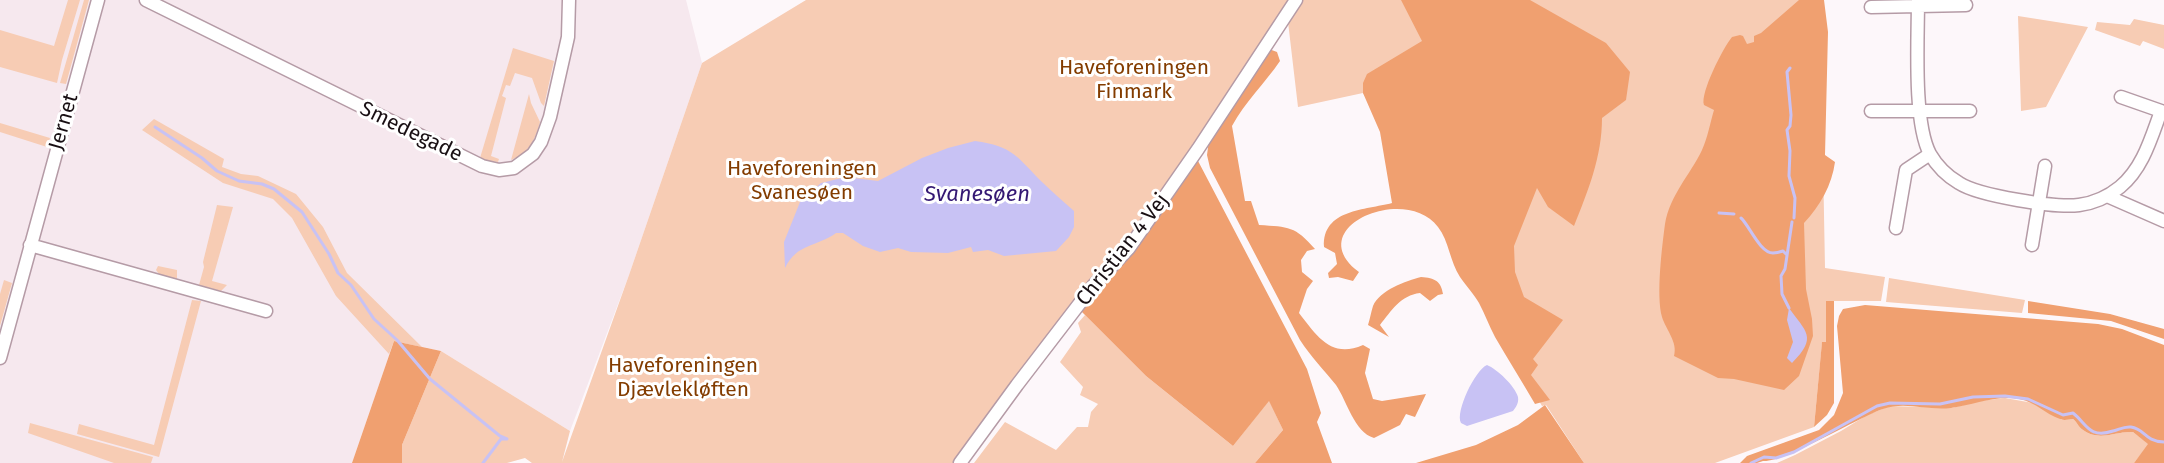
<!DOCTYPE html>
<html>
<head>
<meta charset="utf-8">
<style>
	body { margin:0 }
	canvas { display:block; background:#fdf7fa }
</style>
</head>
<body>
<canvas width="2164" height="463"></canvas>
<script>
const ctx = document.querySelector('canvas').getContext('2d');
ctx.lineJoin = 'round';
function fillPath(path, color) { ctx.fillStyle = color; ctx.fill(path, 'evenodd'); }
function trace(path, color, width, dash) { ctx.strokeStyle = color; ctx.lineWidth = width; ctx.lineCap = dash ? 'butt' : 'round'; ctx.setLineDash(dash || []); ctx.stroke(path); }
function write(font, color, halo, rows, align = 'center') {
  ctx.font = font + ' "Fira Sans",sans-serif'; ctx.lineWidth = 6; ctx.setLineDash([]); ctx.textBaseline = 'middle'; ctx.strokeStyle = halo; ctx.fillStyle = color; for (const [text, x, y, turn = 0] of rows) {
    ctx.save(); ctx.translate(x, y); ctx.rotate((+turn || 0) * Math.PI / 180); ctx.textAlign = isNaN(turn) ? turn : align; if (halo) ctx.strokeText(text, 0, 0); ctx.fillText(text, 0, 0); ctx.restore();
  }
}
fillPath(new Path2D(`
	M0,0H686L702,63L629,275L570,431L441,351L394,341L352,463H0Z`), '#f6e8ee');
fillPath(new Path2D(`
	M68,0H80L62,60L57,83L0,67V30L54,46Z
	M84,0H89L66,84L60,83Z
	M806,0H1288L1175,174L1127,241L1096,271L953,463H532L525,458L507,463H402V445L441,351L570,431L562,462L629,275L702,63Z
	M1301,0H1820L1825,268L1885,277L1881,301H1826V343H1822L1814,427L1715,463H1584L1546,405L1542,406L1363,93L1298,107L1288,22Z
	M2018,16L2088,27L2046,107L2021,111Z
	M2134,19L2164,25V49L2143,41L2140,46L2095,30L2097,22L2130,25Z
	M513,48L554,61L544,106L541,103L532,78L515,73L510,86L506,85L502,96L506,98L491,156L499,159L498,162L488,161L480,158Z
	M529,94L531,103L540,122C535,140 529,153 511,160Z
	M154,119L224,159L222,167L241,174L258,176L296,194L323,227L347,273L422,347L394,341L389,354L336,296L292,218L273,199L223,183L142,130Z
	M0,123L50,138L47,147L0,132Z
	M217,205L233,207L212,281L227,285L221,291L199,285L204,267L203,262Z
	M158,266L177,270V279L159,274L156,270Z
	M1889,278L2025,300L2022,313L1886,302Z
	M4,280L12,283L0,326V294Z
	M192,300L201,301L159,457L77,434L79,424L154,445Z
	M1085,315L1146,376L1233,446L1269,400L1283,430L1255,463H974L1005,422L1056,450L1077,427H1088L1091,412L1098,404L1080,395L1083,387L1060,362L1081,332L1078,323Z
	M2005,398L2033,403L2062,420L2073,419C2078,423 2078,427 2083,430C2100,442 2115,431 2133,432L2149,444L2134,463H1777L1795,455L1841,431L1867,415L1890,406L1952,408L1979,401Z
	M30,423L153,457L151,463H114L28,433Z`), '#f7ccb4');
fillPath(new Path2D(`
	M1401,0H1530L1606,43L1630,72L1626,100L1602,118C1602,157 1588,191 1574,226L1548,207L1537,188L1514,246L1515,272L1524,297L1563,320L1533,359L1538,365L1531,375L1550,400L1535,404C1522,382 1508,359 1495,337C1489,326 1485,314 1479,303C1474,294 1466,286 1460,277C1450,262 1449,241 1438,227C1405,183 1300,228 1359,272L1353,281L1338,277L1329,278L1328,273L1337,264L1335,253L1324,247C1322,209 1366,210 1392,203L1380,132L1363,93V83L1367,74L1422,41Z
	M1799,0H1824L1828,32L1825,155L1835,162C1832,185 1820,206 1804,223L1806,289L1812,319L1813,336L1799,376L1784,390L1734,379L1718,378L1674,356C1678,342 1666,330 1662,317C1656,295 1662,247 1665,224C1670,195 1690,175 1702,150C1708,137 1710,123 1714,110L1704,105C1700,93 1723,48 1732,37L1740,35L1743,36L1747,44L1754,42V36L1761,33Z
	M1269,49L1277,52L1280,61C1265,83 1245,102 1232,126L1245,201H1251L1259,225C1289,227 1295,226 1315,249L1307,251L1301,260L1302,272L1313,281L1307,289L1299,313C1317,336 1331,359 1363,345L1370,349L1365,373L1373,399L1382,401L1426,394L1415,417L1406,414L1400,425L1374,438C1354,432 1347,401 1336,385C1324,370 1311,357 1300,340L1210,168L1207,155L1209,140Z
	M1197,159L1307,369L1321,413L1317,422L1332,463H1255L1283,430L1269,401L1233,446L1146,376L1080,310L1138,244Z
	M1421,277C1435,278 1441,281 1443,294L1438,295L1430,301L1420,293C1401,295 1391,311 1380,325L1389,337L1368,325C1370,319 1371,312 1373,306C1380,290 1406,281 1421,277Z
	M1826,301H1834V403L1827,415L1814,427L1822,342H1826Z
	M2028,301L2110,314L2164,329V339L2111,321L2028,313Z
	M1865,305L2098,324L2122,329L2164,345V463H2134L2148,444L2133,432C2115,431 2100,442 2083,430C2078,427 2078,423 2073,419C2069,419 2065,421 2060,419C2045,414 2036,402 2019,399C1995,395 1974,405 1951,408C1928,411 1905,401 1883,409C1859,417 1783,463 1763,461L1757,463H1740L1747,456L1819,430L1834,415L1843,393L1837,326L1839,316L1843,309Z
	M394,341L441,351L402,445V463H352Z
	M1545,405L1584,463H1416L1476,445L1518,425Z`), '#f0a070');
fillPath(new Path2D(`
	M975,141C1013,146 1017,157 1042,182C1052,192 1063,201 1074,211V227L1069,237L1056,251L1004,256L988,250L973,252L971,247L948,253L911,252L898,248L880,252L863,246L843,233H836C817,247 797,243 785,268L784,242L800,202L821,183L846,177L878,181L922,158L948,148Z
	M1789,308C1806,332 1818,337 1792,363L1787,358L1793,342L1787,320Z
	M1487,365C1497,369 1515,386 1518,397C1519,403 1516,407 1513,411L1467,426L1461,423C1455,412 1475,370 1487,365Z`), '#c8c2f4');
trace(new Path2D(`
	M1790,68L1787,72L1791,115L1790,126L1787,130L1790,151L1789,176L1795,198L1794,218
	M155,127L202,158L217,171L239,181L262,184L274,189L302,212L329,254L338,273L351,285L374,319L397,340L430,379L500,436L507,439
	M1719,213L1734,214
	M1741,218C1749,225 1760,253 1773,253C1777,253 1780,252 1783,251L1786,254
	M1789,308L1782,294L1781,276L1785,269L1792,222
	M483,463L501,439H506
	M1751,463L1764,457L1776,458L1794,452L1877,406L1890,403L1940,404L1973,397L2005,396L2028,399L2063,415L2073,413C2087,424 2089,439 2113,431C2118,430 2124,426 2131,427C2145,429 2144,441 2164,442`), '#c8c2f4', 3);
const street = new Path2D(`
	M146,0L482,166L499,170L514,168L533,154L541,142L550,117L568,37L569,0
	M1918,0C1918,39 1913,122 1930,154C1937,166 1947,176 1959,183C1979,196 2056,208 2079,205C2094,203 2109,196 2120,187C2143,168 2151,138 2161,111L2164,112
	M1871,7L1966,5
	M2121,97L2161,111
	M1871,111H1970
	M2107,196L2164,221
	M1896,228L1906,170L1930,154
	M30,245L266,311
	M2032,245L2045,166
	M0,358L98,0
	M960,463L1017,385L1093,286L1129,248L1198,149L1296,0`);
trace(street, '#b59ba6', 15);
trace(street, '#fff', 12);
write('21px', '#833c00', '#fff', [
	["Haveforeningen",1134,68],
	["Finmark",1134,92],
	["Haveforeningen",802,169],
	["Svanesøen",802,193],
	["Haveforeningen",683,366],
	["Djævlekløften",683,390]
]);
write('21px', '#180f13', '#fff', [
	["Jernet",64,122,-74],
	["Smedegade",411,132,26],
	["Christian 4 Vej",1123,250,-52]
]);
write('italic 22px', '#341873', '#fff', [
	["Svanesøen",977,195]
]);
</script>
</body>
</html>
